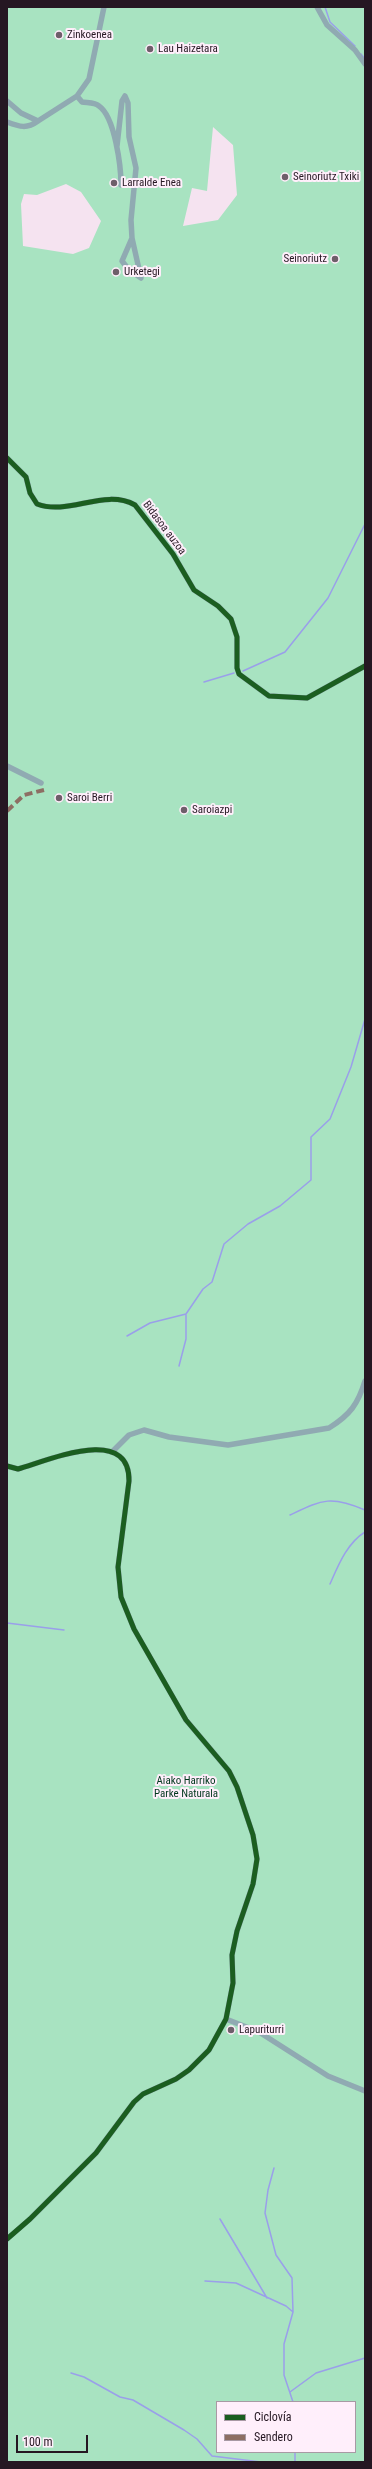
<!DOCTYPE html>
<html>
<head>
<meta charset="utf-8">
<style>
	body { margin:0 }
	#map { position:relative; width:372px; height:2469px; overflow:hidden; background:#f5e3f0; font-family:"Roboto Condensed",sans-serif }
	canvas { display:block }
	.frame { position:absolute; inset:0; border:8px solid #251722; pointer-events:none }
	.legend { position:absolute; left:216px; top:2401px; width:140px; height:52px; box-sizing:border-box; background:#ffeffb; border:1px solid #a899a4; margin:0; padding:5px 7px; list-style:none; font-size:12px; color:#251722 }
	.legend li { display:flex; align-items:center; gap:8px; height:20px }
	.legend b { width:20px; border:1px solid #a899a4 }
	.scale { position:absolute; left:16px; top:2435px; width:72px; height:18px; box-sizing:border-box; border:2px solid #251722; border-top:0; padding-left:5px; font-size:12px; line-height:14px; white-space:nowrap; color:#251722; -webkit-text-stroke:3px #ffeffb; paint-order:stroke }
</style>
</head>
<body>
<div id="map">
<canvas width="372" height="2469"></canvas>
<div class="frame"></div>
<ul class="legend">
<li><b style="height:5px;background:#1b5e20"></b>Ciclovía</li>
<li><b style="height:5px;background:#8d6e63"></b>Sendero</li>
</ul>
<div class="scale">100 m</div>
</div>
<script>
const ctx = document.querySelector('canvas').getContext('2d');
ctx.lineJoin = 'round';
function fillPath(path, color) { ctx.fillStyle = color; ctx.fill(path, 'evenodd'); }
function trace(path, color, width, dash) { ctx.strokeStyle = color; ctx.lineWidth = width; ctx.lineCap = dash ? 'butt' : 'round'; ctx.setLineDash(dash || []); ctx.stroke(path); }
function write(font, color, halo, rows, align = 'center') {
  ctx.font = font + ' "Roboto Condensed",sans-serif'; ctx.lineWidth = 4; ctx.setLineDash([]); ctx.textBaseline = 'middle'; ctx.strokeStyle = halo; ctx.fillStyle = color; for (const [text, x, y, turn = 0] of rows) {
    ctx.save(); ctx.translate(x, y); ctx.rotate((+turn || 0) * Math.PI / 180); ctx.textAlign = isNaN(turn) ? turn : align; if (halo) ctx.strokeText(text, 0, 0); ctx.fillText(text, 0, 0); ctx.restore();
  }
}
fillPath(new Path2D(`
	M7,7H365V2462H7ZM213,127L233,145L237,195L218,220L183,226L192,188L207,191ZM66,184L81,192L101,221L89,248L73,254L23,246L21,204L24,194L37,195ZM217,2402H355V2452H217Z`), '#a8e3c1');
trace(new Path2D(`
	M325,7L330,22L355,46
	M361,54L365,59
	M243,671L285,652L328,598L365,524
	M204,682L234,673
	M127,1336L150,1323L186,1314L203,1289L212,1282L224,1244L248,1224L280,1206L311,1180V1137L330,1119L351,1067L365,1019
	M179,1366L186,1339V1315
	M290,1515C322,1500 330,1495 365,1510
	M330,1584C338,1566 347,1543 365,1532
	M7,1623L64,1630
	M274,2168L268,2190L265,2213L276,2255L292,2278L293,2312L284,2344V2375L293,2402
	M220,2219L267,2298
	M205,2281L236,2283L286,2306L293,2312
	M71,2373L84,2377L120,2397L133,2400L184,2430L197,2439L212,2456L261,2462
	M290,2392L316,2373L365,2358
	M295,2452V2462`), '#9a9fea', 1.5);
trace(new Path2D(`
	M317,7L327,25L355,50L365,64
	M77,96L82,102C87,103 95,102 99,106C115,117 121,167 121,185
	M7,101L21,113L38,121L77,96L89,79L104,7
	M7,122C20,127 27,129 38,121
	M117,146L122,101L125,96L128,103L129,137L136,168L131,220L132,238L122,261L129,270L141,278L132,238
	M7,458L26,477L30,493L37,504C69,516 104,488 135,505L173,554L194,590L218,606L231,619L237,637V668L239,674L269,696L307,698L365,666
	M7,766L41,783
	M112,1452L129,1435L144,1430L169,1437L228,1445L329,1428C350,1415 358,1404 365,1381
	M7,1466L18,1469C47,1461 130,1424 129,1481L118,1567L121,1597L134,1629L186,1720L229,1771L237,1787L253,1835L257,1859L253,1884L237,1931L232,1955L233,1983L226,2019L209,2050L189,2070L176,2079L143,2094L134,2102L96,2153L30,2219L7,2239
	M226,2019L259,2032L328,2076L365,2091`), '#90aab2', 5.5);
trace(new Path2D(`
	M7,811L24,795L44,790`), '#8d6e63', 4, [8, 4]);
trace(new Path2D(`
	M7,458L26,477L30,493L37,504C69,516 104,488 135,505L173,554L194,590L218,606L231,619L237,637V668L239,674L269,696L307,698L365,666
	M7,1466L18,1469C47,1461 130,1424 129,1481L118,1567L121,1597L134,1629L186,1720L229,1771L237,1787L253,1835L257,1859L253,1884L237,1931L232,1955L233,1983L226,2019L209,2050L189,2070L176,2079L143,2094L134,2102L96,2153L30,2219L7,2239`), '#1b5e20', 5);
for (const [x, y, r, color] of [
	[59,35,4,"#6e5e6a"],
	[150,49,4,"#6e5e6a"],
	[285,177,4,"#6e5e6a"],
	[114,183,4,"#6e5e6a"],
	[335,259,4,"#6e5e6a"],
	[116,272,4,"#6e5e6a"],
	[59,798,4,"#6e5e6a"],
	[184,810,4,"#6e5e6a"],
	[231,2030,4,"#6e5e6a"]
]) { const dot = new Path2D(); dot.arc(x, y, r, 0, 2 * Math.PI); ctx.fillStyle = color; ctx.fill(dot); trace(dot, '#ffeffb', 1.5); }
write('11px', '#251722', '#ffeffb', [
	["Zinkoenea",67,35],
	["Lau Haizetara",158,49],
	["Seinoriutz Txiki",293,177],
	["Larralde Enea",122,183],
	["Seinoriutz",327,259,"right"],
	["Urketegi",124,272],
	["Saroi Berri",67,798],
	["Saroiazpi",192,810],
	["Lapuriturri",239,2030]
], 'left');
write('11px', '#251722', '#ffeffb', [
	["Bidasoa auzoa",164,528,53]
]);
write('11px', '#00371c', '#ffeffb', [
	["Aiako Harriko",186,1781],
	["Parke Naturala",186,1794]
]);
</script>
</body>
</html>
